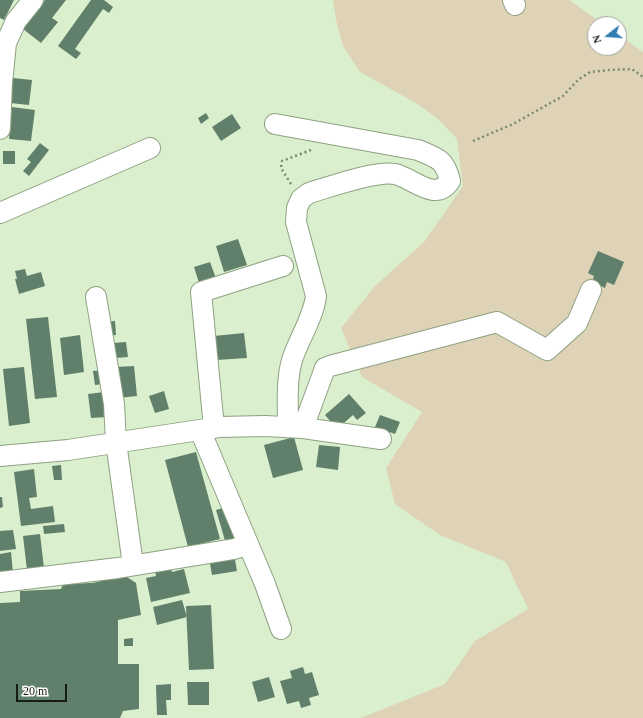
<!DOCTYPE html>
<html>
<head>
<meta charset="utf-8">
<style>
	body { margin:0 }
	#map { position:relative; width:643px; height:718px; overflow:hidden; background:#daefcd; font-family:"Times New Roman",serif }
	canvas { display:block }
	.north { position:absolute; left:587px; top:16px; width:40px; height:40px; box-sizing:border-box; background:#fff; border:1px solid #a1a49f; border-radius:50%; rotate:253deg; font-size:11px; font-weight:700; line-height:16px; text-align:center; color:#151c10 }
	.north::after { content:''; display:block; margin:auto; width:14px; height:18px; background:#327cb0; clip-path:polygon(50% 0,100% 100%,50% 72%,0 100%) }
	.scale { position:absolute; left:16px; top:684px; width:51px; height:18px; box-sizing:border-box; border:2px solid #151c10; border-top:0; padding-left:5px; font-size:12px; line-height:14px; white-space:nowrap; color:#151c10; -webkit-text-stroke:3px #fff; paint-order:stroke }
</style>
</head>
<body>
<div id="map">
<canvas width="643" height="718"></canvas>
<div class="north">N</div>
<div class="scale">20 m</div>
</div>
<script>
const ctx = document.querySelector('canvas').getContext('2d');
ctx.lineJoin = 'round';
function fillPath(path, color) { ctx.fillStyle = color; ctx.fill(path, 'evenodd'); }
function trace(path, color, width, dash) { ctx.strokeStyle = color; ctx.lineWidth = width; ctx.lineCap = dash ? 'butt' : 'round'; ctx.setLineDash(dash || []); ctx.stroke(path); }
fillPath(new Path2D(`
	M333,0H569L603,24H595V48H619V35L643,52V718H361L445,684L475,641L528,609L506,562L440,535L395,504L386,468L422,412L362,377L341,328L375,286L425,241L463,186L457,139L438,119L416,103L360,72L343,46L336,20Z`), '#ded3b6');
fillPath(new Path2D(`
	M0,0H14L4,20L0,18Z
	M45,0H66L52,18L58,22L41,43L23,29Z
	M91,0H104L113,7L109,13L103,9L75,49L81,53L76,59L58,46Z
	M13,78L32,80L29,105L10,103Z
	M12,107L35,110L31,141L9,139Z
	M206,113L209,118L201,124L198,118Z
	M232,114L241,128L221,141L212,127Z
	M40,143L49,150L29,176L23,171L31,162L27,159Z
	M3,151H15V164H3Z
	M238,239L247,265L224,272L216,246Z
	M598,251L624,262L614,285L607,282L605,288L592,282L594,276L588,273Z
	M210,262L217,281L200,286L194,267Z
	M25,269L27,276L41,272L45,286L19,294L15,279H17L15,271Z
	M48,317L57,397L35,399L26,319Z
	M115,321L116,335L106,336L105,322Z
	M244,333L247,358L216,360L214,336Z
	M80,335L84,372L64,375L60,338Z
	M126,342L128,357L115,358L113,343Z
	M134,366L137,396L118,398L116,367Z
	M24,367L30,423L9,426L3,369Z
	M102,370L103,384L95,385L93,371Z
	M164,391L169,409L155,413L149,396Z
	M104,392L107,417L91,418L88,394Z
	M349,394L366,413L357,420L353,415L337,429L325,415Z
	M380,415L400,422L395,434L375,427Z
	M294,437L303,470L273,478L264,445Z
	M319,445L340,447L338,470L316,467Z
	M196,452L220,539L188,547L165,460Z
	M61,465L62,480H54L52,466Z
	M34,469L37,497L29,498L31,509L53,506L55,522L21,526L14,472Z
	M0,497H2L3,507L0,508Z
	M226,507L235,541L226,544L216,510Z
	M64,524L65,532L44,534L43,526Z
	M13,530L16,549L0,551V531Z
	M40,534L44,568L27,570L23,536Z
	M11,552L13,573L0,575V554Z
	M234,554L237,571L212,575L209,558Z
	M171,568L172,572L184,569L190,593L151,602L146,578L156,576L155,571Z
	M124,575L136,583L141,615L118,620V664H139V709L123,711L120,718H0V603L20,602V591L61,589L63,584L93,583Z
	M182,600L187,617L157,625L153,607Z
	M211,605L214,669L189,670L186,606Z
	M133,638V646H124V639Z
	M303,667L305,674L312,672L319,695L309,698L311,705L301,708L299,701L287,704L280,681L292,678L290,671Z
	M269,677L275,697L258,702L252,682Z
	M187,682H209V705H188Z
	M171,684V700H166L167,715H157L156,685Z`), '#61806b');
const minor = new Path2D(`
	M513,0L515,5
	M275,124L418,150C437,158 445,159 450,181C435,203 413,178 395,174C376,170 330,187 309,193L301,199L297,208L296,222L316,296C313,319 299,338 292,360C286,381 288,405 288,427
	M0,129L2,83L6,43L16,21L33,0
	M0,213L150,148
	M96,297L114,404L116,442L133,565
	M214,428L201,292L283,266
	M303,428L325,368L330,366L497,322L547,350L577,323L591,290
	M200,430L265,584L281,629
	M0,456L68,450L219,427L265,426L303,428L381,439
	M0,582L118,568L234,549L248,545`);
trace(minor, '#8ea182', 22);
trace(new Path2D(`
	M473,141L513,124L563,96L578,80L590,72L609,70L632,69L643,77
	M291,184L281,168L282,161L311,150`), '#7b8972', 2.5, [2, 3]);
trace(minor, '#fff', 20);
</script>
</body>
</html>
